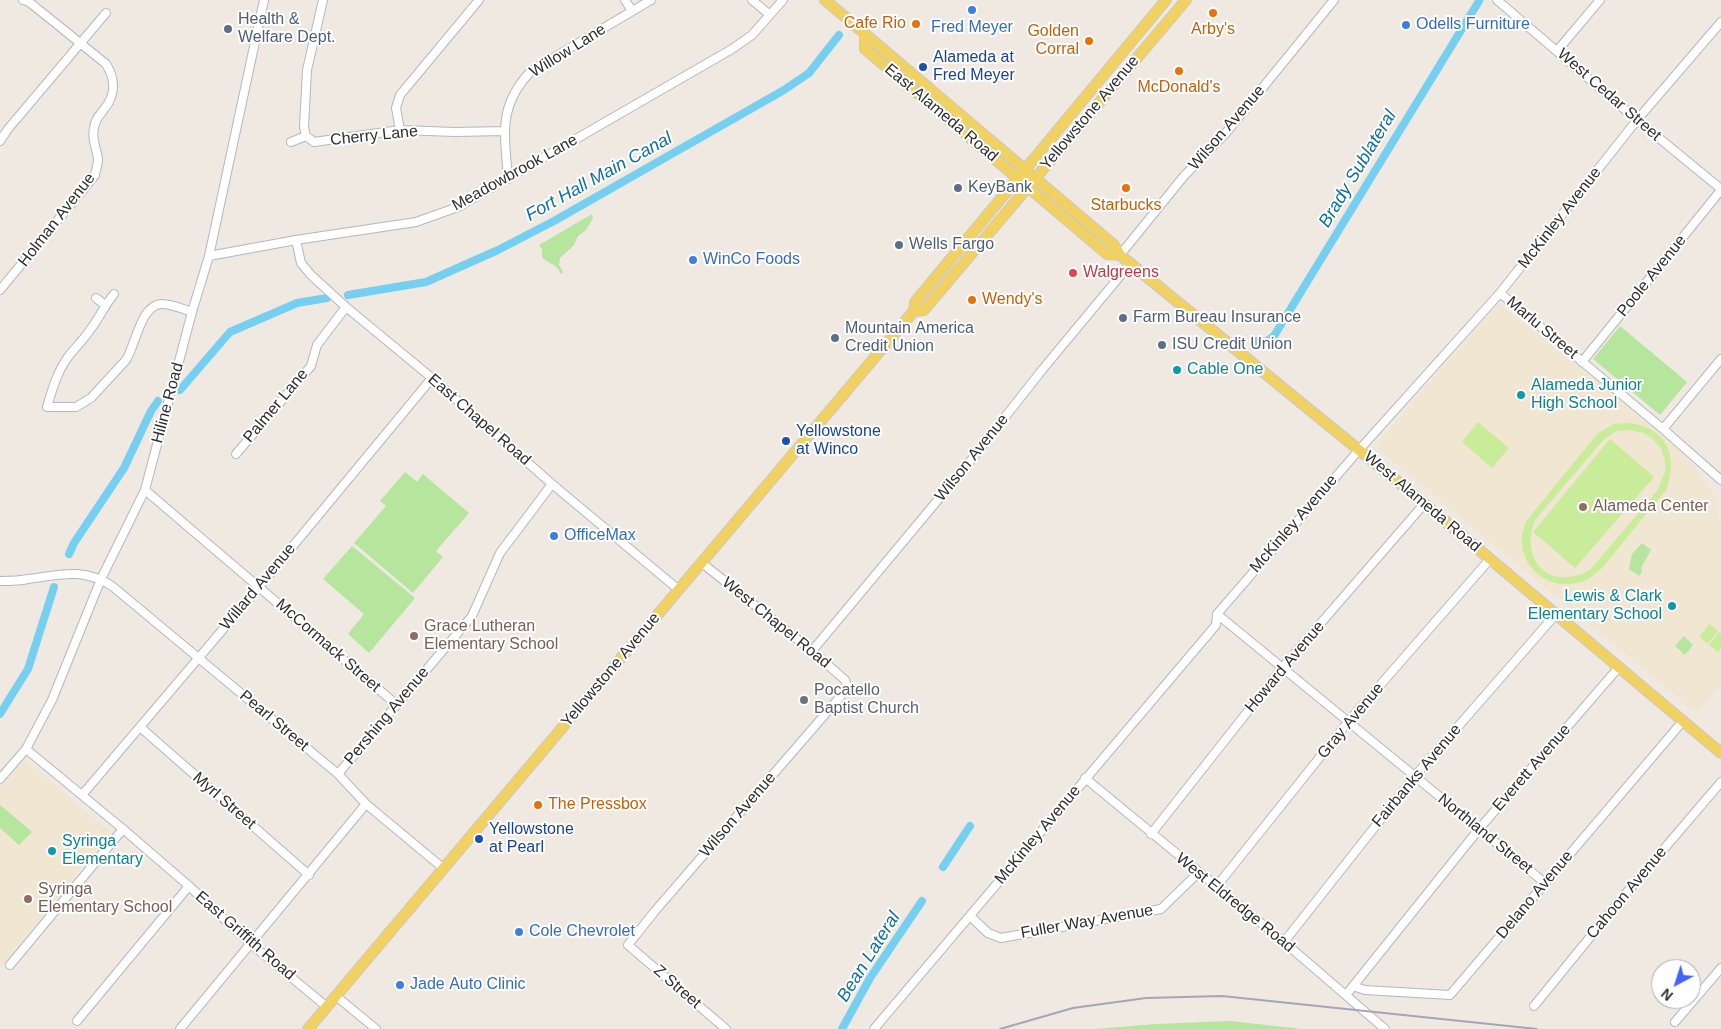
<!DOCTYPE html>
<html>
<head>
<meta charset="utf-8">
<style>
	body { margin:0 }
	#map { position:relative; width:1721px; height:1029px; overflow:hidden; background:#efe9e1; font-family:Helvetica,sans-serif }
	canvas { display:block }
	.north { position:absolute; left:1651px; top:959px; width:50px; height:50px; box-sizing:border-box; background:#fff; border:1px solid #ababab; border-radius:50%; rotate:220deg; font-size:14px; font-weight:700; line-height:20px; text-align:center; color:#2e2e2e }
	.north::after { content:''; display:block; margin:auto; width:18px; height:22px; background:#4264fb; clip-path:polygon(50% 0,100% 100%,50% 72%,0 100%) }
</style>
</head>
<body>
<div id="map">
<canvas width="1721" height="1029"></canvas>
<div class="north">N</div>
</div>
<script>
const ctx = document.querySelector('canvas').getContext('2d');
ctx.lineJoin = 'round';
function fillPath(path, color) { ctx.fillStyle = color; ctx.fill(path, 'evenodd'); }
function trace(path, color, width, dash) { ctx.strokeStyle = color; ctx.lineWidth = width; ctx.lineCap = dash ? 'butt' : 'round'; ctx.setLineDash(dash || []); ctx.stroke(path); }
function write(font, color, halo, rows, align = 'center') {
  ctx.font = font + ' Helvetica,sans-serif'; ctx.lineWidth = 4; ctx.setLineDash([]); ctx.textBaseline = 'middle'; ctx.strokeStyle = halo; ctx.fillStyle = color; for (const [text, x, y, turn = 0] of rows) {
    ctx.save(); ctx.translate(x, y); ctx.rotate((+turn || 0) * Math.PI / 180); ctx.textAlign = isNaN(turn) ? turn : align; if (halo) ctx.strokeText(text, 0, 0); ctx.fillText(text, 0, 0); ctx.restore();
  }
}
fillPath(new Path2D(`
	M1498,303L1603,386L1686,456L1715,495L1718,520L1721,522V685L1696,713L1375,446Z
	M25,760L110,832L2,966L0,965V788Z`), '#f0e6d1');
fillPath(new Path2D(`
	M592,214L593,218L586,230L578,236L574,245L560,258L559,265L563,272L561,274C556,262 549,265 542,257V250L539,245Z
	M1620,326L1687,382L1660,415L1593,359Z
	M405,472L417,482L423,474L469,513L436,551L443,557L413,593L354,543L386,506L380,501Z
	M1642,543L1651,550L1641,568L1642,572L1639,576L1629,569L1632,554Z
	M352,546L415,598L369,653L348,634L364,614L323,579Z
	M1684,636L1693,645L1685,655L1675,646Z
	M0,805L32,832L19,845L0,828Z
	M1230,1021L1302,1029H1095L1156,1024Z`), '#b6e59e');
fillPath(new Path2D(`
	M1478,422L1509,448L1492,468L1462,442Z
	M1632,423C1669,431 1678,457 1666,490L1601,569C1597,572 1593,576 1588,579C1560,594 1524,576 1522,543C1521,534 1524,528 1527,520L1598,433L1614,424ZM1629,430L1644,433L1652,438L1661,448L1665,460V472L1657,491L1590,570C1550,592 1519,561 1535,520L1604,439L1616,431Z
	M1610,439L1654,477L1575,568L1533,532Z
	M1709,624L1718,631L1708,644L1699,637Z
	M1719,632L1721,634V648L1718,652L1709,645Z`), '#c9ec9a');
trace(new Path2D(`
	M348,295L426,282L498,250L554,221L784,90L809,73L839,35
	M1255,341L1266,342L1274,336L1479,1
	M180,390L230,332L297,303L327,298
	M69,554L74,543L124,468L151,411L158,401
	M0,714L28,669L54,587
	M943,867L970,826
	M842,1029L870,978L922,901`), '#75cff0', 8);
const minor = new Path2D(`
	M625,0L632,11
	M752,0L770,15
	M1497,0L1637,120L1721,189
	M1557,51L1600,0
	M400,130L396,108L400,95L479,0
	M306,136L314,142L400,130L455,132L505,131
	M306,136L304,127L307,70L323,0
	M0,141L8,129L106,13
	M291,142L306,136
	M508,179C505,134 497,107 531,71L651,0
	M296,240L301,263L311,275L346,307L432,378L552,484L679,590
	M1120,255L1184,176L1225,134L1334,0
	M209,256L296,240L416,222L458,207L732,49L752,35L783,0
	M0,290L95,175C96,170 98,164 98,159C97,149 91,139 94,128C95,119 100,115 105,108C116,94 115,78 106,64L54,22L29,2L23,0
	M1500,293L1663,429L1721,480
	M114,294C105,305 99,318 90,330C84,339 75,348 68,357C57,372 52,390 47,407H76L91,398L126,360C136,344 141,304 162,304C171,304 183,309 192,312
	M96,298L105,305
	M1582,362L1721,190
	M1663,429L1721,359
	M236,454L311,366L317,345L346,307
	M145,490L397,705
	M702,563L812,651L845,680L847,686L840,697L655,911L628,945L726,1029
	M0,581C9,581 19,581 28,579C60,575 82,567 112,586L338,774L366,804L443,868
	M1217,614L1545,883
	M812,651L972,459L1042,370L1130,264
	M140,727L309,875
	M26,749L123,829L189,886L250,943L327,1007
	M338,774L472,616L500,553L552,484
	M1085,778L1284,942L1385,1029
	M0,779L26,749L52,700L101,579L145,490L192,312L209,256L264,0
	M82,795L259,587L432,378
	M1151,834L1282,668L1424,504
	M1216,887L1348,722L1490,559
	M970,916L988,933L1001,938L1161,909L1198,873
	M1284,942L1415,776L1556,614
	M10,965L123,829
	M1353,986L1365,990L1450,995L1683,721
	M1346,995L1479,829L1619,667
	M336,996L376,1029
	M1534,1006L1617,904L1721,782
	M77,1021L189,886
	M1675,1022L1721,968
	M180,1029L366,804
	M874,1029L1216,625L1217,614L1359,450L1500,293L1637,120L1721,22`);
const major = new Path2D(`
	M825,0L1114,245L1120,255L1408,490L1721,753
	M865,34V49L1107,254L1120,255
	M914,311L924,310L1186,0
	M308,1029L902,325L914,311L915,302L1166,0`);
trace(minor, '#b4b7c1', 10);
trace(major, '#c9c9c9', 12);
trace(minor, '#fff', 8);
trace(major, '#f2d163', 10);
trace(new Path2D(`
	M1000,1029L1073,1008L1146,998L1222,996L1537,1029`), '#a3a6b8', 2);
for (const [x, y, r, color] of [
	[972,10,5,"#3f7fe0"],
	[1213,13,5,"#e8710a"],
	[916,24,5,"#e8710a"],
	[1406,25,5,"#3f7fe0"],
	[228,29,5,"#5c6f8a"],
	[1089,41,5,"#e8710a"],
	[923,67,5,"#1a4fb4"],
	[1179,71,5,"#e8710a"],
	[958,188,5,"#5c6f8a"],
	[1126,188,5,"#e8710a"],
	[899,245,5,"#5c6f8a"],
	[693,260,5,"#3f7fe0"],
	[1073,273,5,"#e0444e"],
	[972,300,5,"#e8710a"],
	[1123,318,5,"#5c6f8a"],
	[835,338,5,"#5c6f8a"],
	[1162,345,5,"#5c6f8a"],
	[1177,370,5,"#0f9aa8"],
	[1521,395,5,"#0f9aa8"],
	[786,441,5,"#1a4fb4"],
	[1583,507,5,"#8d6e63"],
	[554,536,5,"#3f7fe0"],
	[1672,606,5,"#0f9aa8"],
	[414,636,5,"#8d6e63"],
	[804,700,5,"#6b7280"],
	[538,805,5,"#e8710a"],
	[479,839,5,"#1a4fb4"],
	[52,851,5,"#0f9aa8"],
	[28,899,5,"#8d6e63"],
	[519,932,5,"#3f7fe0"],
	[400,985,5,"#3f7fe0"]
]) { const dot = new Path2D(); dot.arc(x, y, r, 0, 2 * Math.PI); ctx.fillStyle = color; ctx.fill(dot); trace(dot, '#fff', 2); }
write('16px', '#4e5e75', '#fff', [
	["Health &",238,20],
	["Welfare Dept.",238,38],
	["KeyBank",968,188],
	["Wells Fargo",909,245],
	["Farm Bureau Insurance",1133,318],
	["Mountain America",845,329],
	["Credit Union",845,347],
	["ISU Credit Union",1172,345]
], 'left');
write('16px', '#c56008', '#fff', [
	["Cafe Rio",906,24,"right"],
	["Arby's",1213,30],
	["Golden",1079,32,"right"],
	["Corral",1079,50,"right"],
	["McDonald's",1179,88],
	["Starbucks",1126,206],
	["Wendy's",982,300,"left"],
	["The Pressbox",548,805,"left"]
]);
write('16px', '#366cbe', '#fff', [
	["Odells Furniture",1416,25],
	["Fred Meyer",972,28,"center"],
	["WinCo Foods",703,260],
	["OfficeMax",564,536],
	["Cole Chevrolet",529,932],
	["Jade Auto Clinic",410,985]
], 'left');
write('16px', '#2e2e2e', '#fff', [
	["Willow Lane",568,51,-32],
	["West Cedar Street",1609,95,41],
	["East Alameda Road",941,113,40],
	["Yellowstone Avenue",1090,113,-50],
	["Wilson Avenue",1227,128,-49],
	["Cherry Lane",374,136,-6],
	["Meadowbrook Lane",515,173,-29],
	["McKinley Avenue",1560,218,-52],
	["Holman Avenue",57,220,-52],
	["Poole Avenue",1652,276,-51],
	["Marlu Street",1542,328,40],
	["Hiline Road",168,403,-75],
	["Palmer Lane",276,406,-50],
	["East Chapel Road",479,420,41],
	["Wilson Avenue",972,458,-51],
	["West Alameda Road",1422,502,40],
	["McKinley Avenue",1294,524,-49],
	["Willard Avenue",258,587,-50],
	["West Chapel Road",776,623,39],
	["McCormack Street",328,646,41],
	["Howard Avenue",1285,667,-50],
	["Yellowstone Avenue",611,670,-50],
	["Pershing Avenue",387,716,-50],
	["Pearl Street",274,721,40],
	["Gray Avenue",1351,721,-50],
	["Everett Avenue",1532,768,-49],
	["Fairbanks Avenue",1417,776,-50],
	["Myrl Street",224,801,41],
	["Wilson Avenue",738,815,-49],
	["Northland Street",1485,834,39],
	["McKinley Avenue",1038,835,-50],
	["Cahoon Avenue",1627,893,-50],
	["Delano Avenue",1535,895,-50],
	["West Eldredge Road",1235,903,39],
	["Fuller Way Avenue",1087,922,-10],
	["East Griffith Road",245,936,41],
	["Z Street",677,987,41]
]);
write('16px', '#164399', '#fff', [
	["Alameda at",933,58],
	["Fred Meyer",933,76],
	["Yellowstone",796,432],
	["at Winco",796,450],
	["Yellowstone",489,830],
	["at Pearl",489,848]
], 'left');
write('16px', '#be3a42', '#fff', [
	["Walgreens",1083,273]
], 'left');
write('16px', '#0d838f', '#fff', [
	["Cable One",1187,370],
	["Alameda Junior",1531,386],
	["High School",1531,404],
	["Lewis & Clark",1662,597,"right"],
	["Elementary School",1662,615,"right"],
	["Syringa",62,842],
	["Elementary",62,860]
], 'left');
write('16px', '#785e54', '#fff', [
	["Alameda Center",1593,507],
	["Grace Lutheran",424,627],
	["Elementary School",424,645],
	["Syringa",38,890],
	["Elementary School",38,908]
], 'left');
write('16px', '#5b616d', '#fff', [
	["Pocatello",814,691],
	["Baptist Church",814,709]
], 'left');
write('italic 18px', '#0d6fa3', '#fff', [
	["Brady Sublateral",1358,169,-59],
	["Fort Hall Main Canal",599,177,-29],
	["Bean Lateral",869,957,-58]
]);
</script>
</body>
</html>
